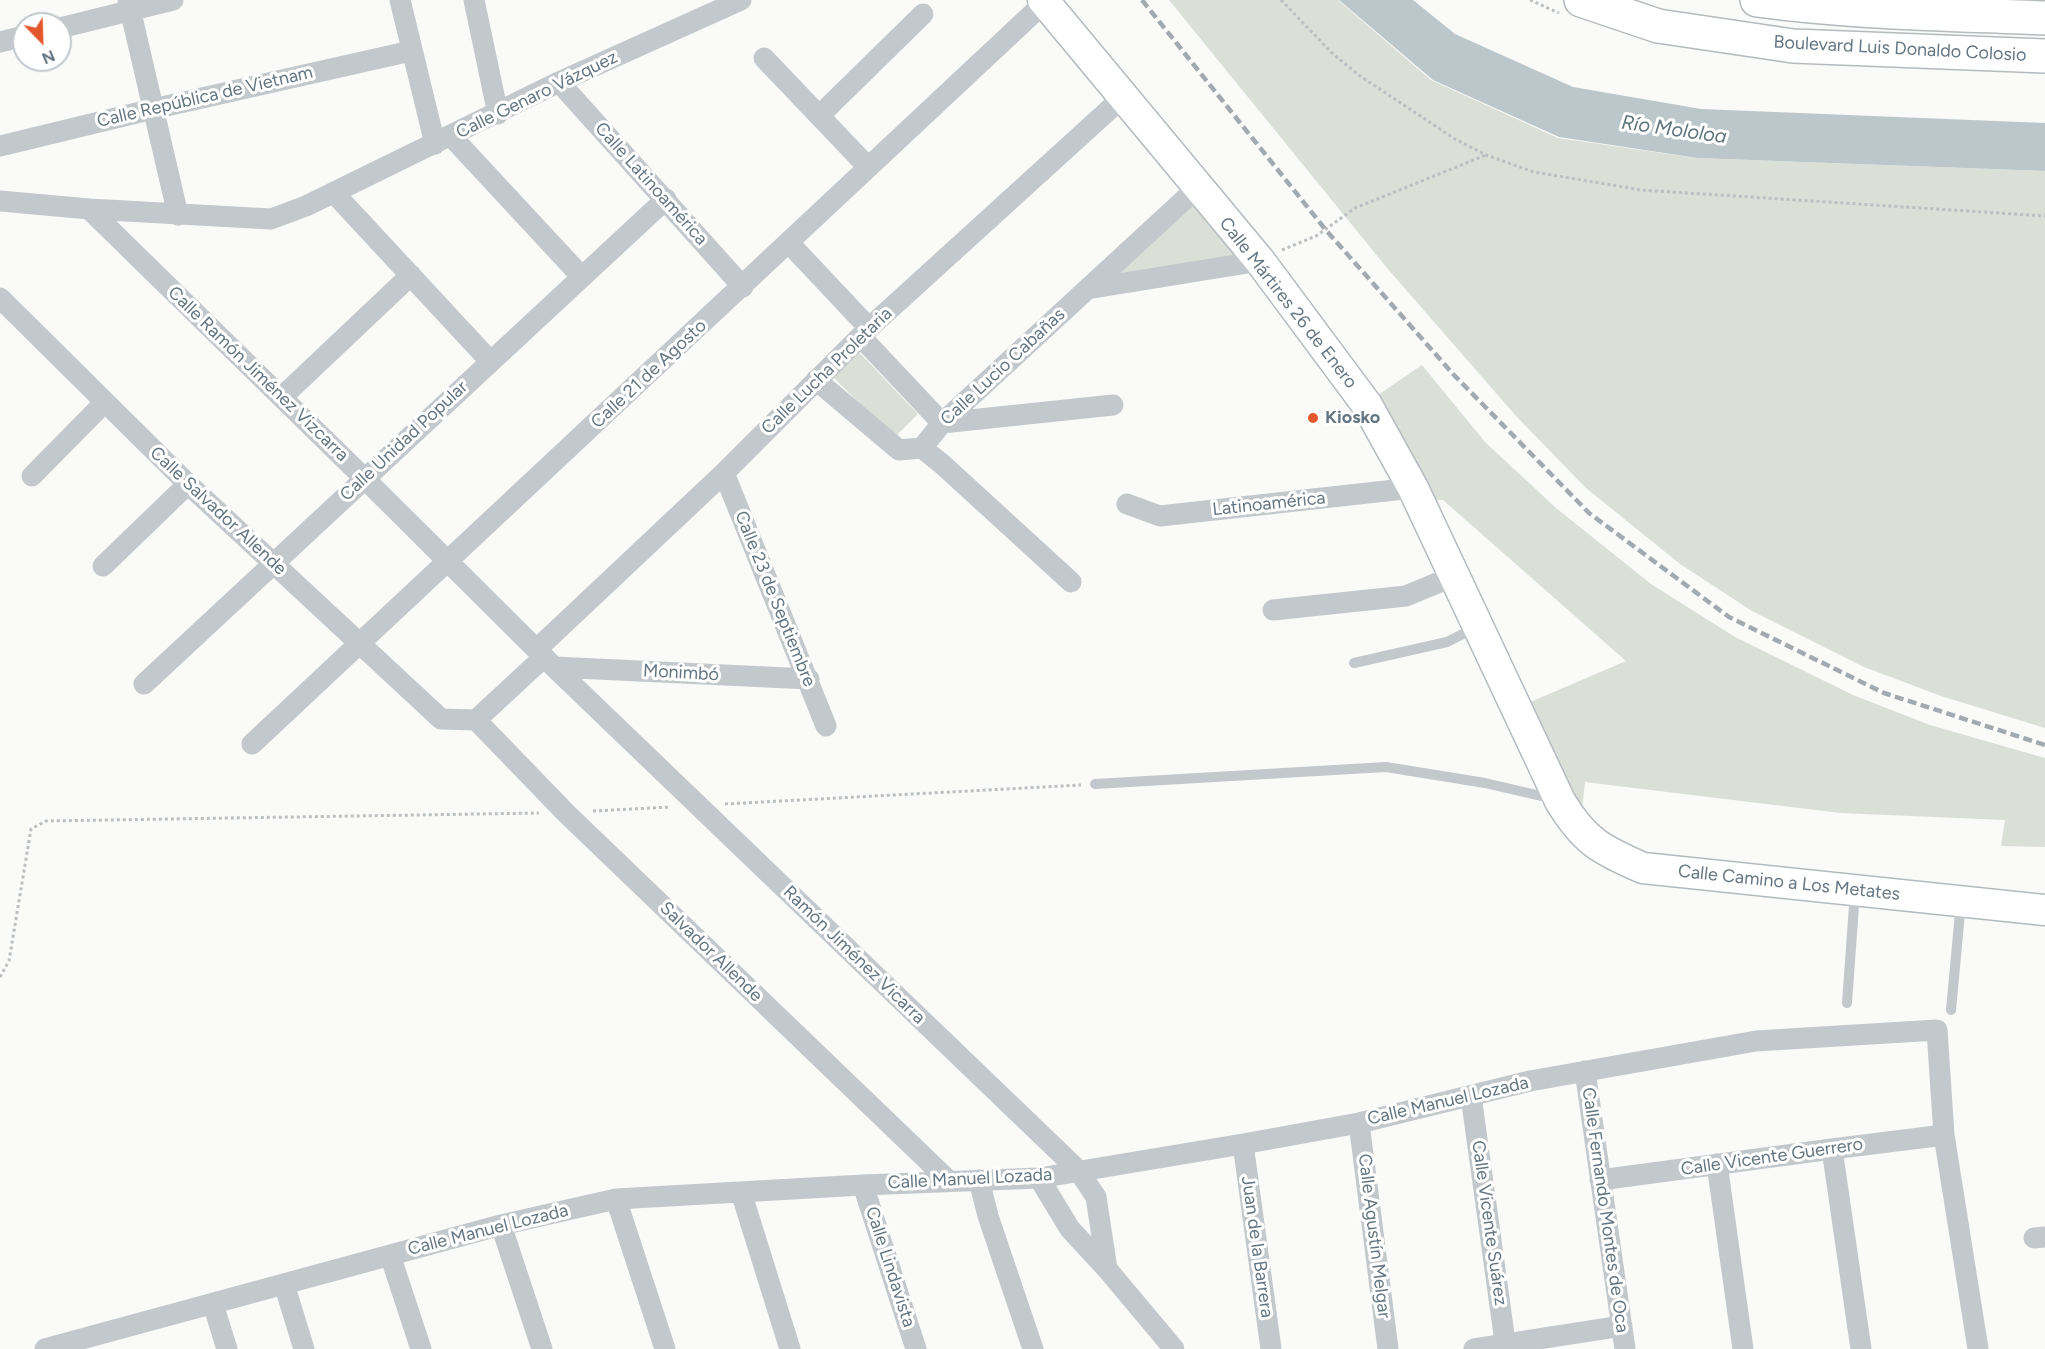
<!DOCTYPE html>
<html>
<head>
<meta charset="utf-8">
<style>
	body { margin:0 }
	#map { position:relative; width:2045px; height:1349px; overflow:hidden; background:#fafaf8; font-family:Figtree,sans-serif }
	canvas { display:block }
	.north { position:absolute; left:12px; top:12px; width:60px; height:60px; box-sizing:border-box; background:#fff; border:2px solid #c1c8cd; border-radius:50%; rotate:157deg; font-size:16px; font-weight:700; line-height:24px; text-align:center; color:#657683 }
	.north::after { content:''; display:block; margin:auto; width:21px; height:27px; background:#e4572e; clip-path:polygon(50% 0,100% 100%,50% 72%,0 100%) }
</style>
</head>
<body>
<div id="map">
<canvas width="2045" height="1349"></canvas>
<div class="north">N</div>
</div>
<script>
const ctx = document.querySelector('canvas').getContext('2d');
ctx.lineJoin = 'round';
function fillPath(path, color) { ctx.fillStyle = color; ctx.fill(path, 'evenodd'); }
function trace(path, color, width, dash) { ctx.strokeStyle = color; ctx.lineWidth = width; ctx.lineCap = dash ? 'butt' : 'round'; ctx.setLineDash(dash || []); ctx.stroke(path); }
function write(font, color, halo, rows, align = 'center') {
  ctx.font = font + ' Figtree,sans-serif'; ctx.lineWidth = 6; ctx.setLineDash([]); ctx.textBaseline = 'middle'; ctx.strokeStyle = halo; ctx.fillStyle = color; for (const [text, x, y, turn = 0] of rows) {
    ctx.save(); ctx.translate(x, y); ctx.rotate((+turn || 0) * Math.PI / 180); ctx.textAlign = isNaN(turn) ? turn : align; if (halo) ctx.strokeText(text, 0, 0); ctx.fillText(text, 0, 0); ctx.restore();
  }
}
fillPath(new Path2D(`
	M1169,0H1338L1431,80L1558,138L1696,158L2045,171V728L1941,696L1864,667L1752,611L1680,564L1586,488L1516,416L1387,268Z
	M1197,188L1260,261L1087,289Z
	M858,351L918,414L894,438L832,376Z
	M1422,365L1485,442L1556,508L1651,584L1735,637L1853,695L1930,725L2045,758V847L2001,846L2005,820L1840,813L1585,782L1581,820L1528,703L1626,661L1443,500H1431L1378,395Z`), '#dadfd7');
fillPath(new Path2D(`
	M1339,0H1413L1455,34L1573,87L1701,109L2045,123V171L1697,158L1559,137L1433,80Z`), '#bbc7cb');
const secondary = new Path2D(`
	M1043,0L1260,261L1367,405L1413,488L1560,801C1584,841 1601,850 1643,868L2045,910`);
const primary = new Path2D(`
	M1581,0L1658,26L1793,46L2045,56
	M1757,0C1852,13 1949,14 2045,18`);
trace(secondary, '#b3babf', 33);
trace(primary, '#b5babe', 36);
trace(new Path2D(`
	M1281,0L1333,54L1360,76L1455,139L1486,155L1534,172L1641,190L2045,216
	M1530,0L1559,13
	M1282,250L1316,236L1355,208L1486,155
	M725,804L1081,785
	M593,811L671,807
	M0,977L9,961L31,829L46,821L539,813`), '#bbbfc2', 3, [3, 3]);
trace(new Path2D(`
	M1354,663L1447,642L1477,627
	M1095,784L1386,767L1485,783L1554,799
	M1847,1003L1855,892
	M1951,1010L1961,902`), '#c3c8cc', 10);
trace(new Path2D(`
	M128,0L178,215
	M400,0L435,144
	M474,0L498,114
	M60,28L173,0
	M0,42L24,36
	M764,58L868,167
	M559,82L743,287
	M819,116L923,14
	M451,136L581,276
	M0,146L153,109L411,51
	M334,193L490,361
	M0,201L89,209L271,219L306,206L559,82L741,0
	M89,209L364,478L554,667L1078,1170L1096,1197L1107,1269
	M789,243L869,328
	M1087,289L1260,261
	M0,298L188,484L441,719L476,720L544,657
	M861,337L942,423L1113,405
	M816,380L899,450L922,448
	M282,397L411,275
	M922,448L942,423L1197,188
	M922,448L942,464L1071,582
	M724,473L826,726
	M32,476L105,402
	M1127,504L1160,516L1413,488
	M103,566L188,484
	M1273,610L1406,596L1454,576
	M537,649L724,473L869,328L1123,97
	M554,667L809,679
	M144,684L666,199
	M476,720L566,813L949,1181
	M252,744L1045,2
	M1585,1071L1625,1349
	M1471,1096L1506,1349
	M1359,1123L1388,1349
	M1243,1144L1271,1349
	M1832,1149L1861,1349
	M1717,1164L1743,1349
	M1039,1178L1070,1229L1107,1269L1174,1349
	M979,1180L988,1216L1033,1349
	M1600,1180L1832,1149L1944,1135
	M863,1185L916,1349
	M741,1192L790,1349
	M616,1199L665,1349
	M501,1225L542,1349
	M2034,1238L2045,1237
	M390,1255L421,1349
	M284,1284L304,1349
	M213,1304L227,1349
	M45,1349L501,1225L616,1199L863,1185L1039,1178L1243,1144L1359,1123L1530,1081L1756,1041L1937,1030L1944,1135L1978,1349
	M1474,1349L1622,1326`), '#c3c8cc', 21);
trace(secondary, '#fff', 30);
trace(primary, '#fff', 33);
trace(new Path2D(`
	M1142,0L1325,229L1454,375L1589,513L1729,617L1884,693L2045,745`), '#a2aab0', 4.5, [9, 4.5]);
for (const [x, y, r, color] of [
	[1313,418,6,"#e4572e"]
]) { const dot = new Path2D(); dot.arc(x, y, r, 0, 2 * Math.PI); ctx.fillStyle = color; ctx.fill(dot); trace(dot, '#fff', 2); }
write('18px', '#657683', '#fff', [
	["Boulevard Luis Donaldo Colosio",1900,49,3],
	["Calle Genaro Vázquez",537,95,-26],
	["Calle República de Vietnam",205,97,-13],
	["Calle Latinoamérica",651,184,48],
	["Calle Mártires 26 de Enero",1288,303,52],
	["Calle Lucio Cabañas",1003,367,-43],
	["Calle Lucha Proletaria",827,371,-44],
	["Calle Ramón Jiménez Vizcarra",258,374,44],
	["Calle 21 de Agosto",649,374,-43],
	["Calle Unidad Popular",404,441,-43],
	["Latinoamérica",1269,504,-6],
	["Calle Salvador Allende",218,511,43],
	["Calle 23 de Septiembre",775,599,68],
	["Monimbó",681,673,3],
	["Calle Camino a Los Metates",1789,883,6],
	["Salvador Allende",711,952,44],
	["Ramón Jiménez Vicarra",854,955,44],
	["Calle Manuel Lozada",1448,1101,-13],
	["Calle Vicente Guerrero",1772,1157,-8],
	["Calle Manuel Lozada",970,1179,-3],
	["Calle Fernando Montes de Oca",1605,1210,82],
	["Calle Vicente Suárez",1489,1223,82],
	["Calle Manuel Lozada",488,1230,-14],
	["Calle Agustín Melgar",1374,1236,83],
	["Juan de la Barrera",1257,1247,82],
	["Calle Lindavista",890,1267,72]
]);
write('bold 18px', '#657683', '#fff', [
	["Kiosko",1325,418]
], 'left');
write('italic 20px', '#60757c', '#fff', [
	["Río Mololoa",1674,130,8]
]);
</script>
</body>
</html>
